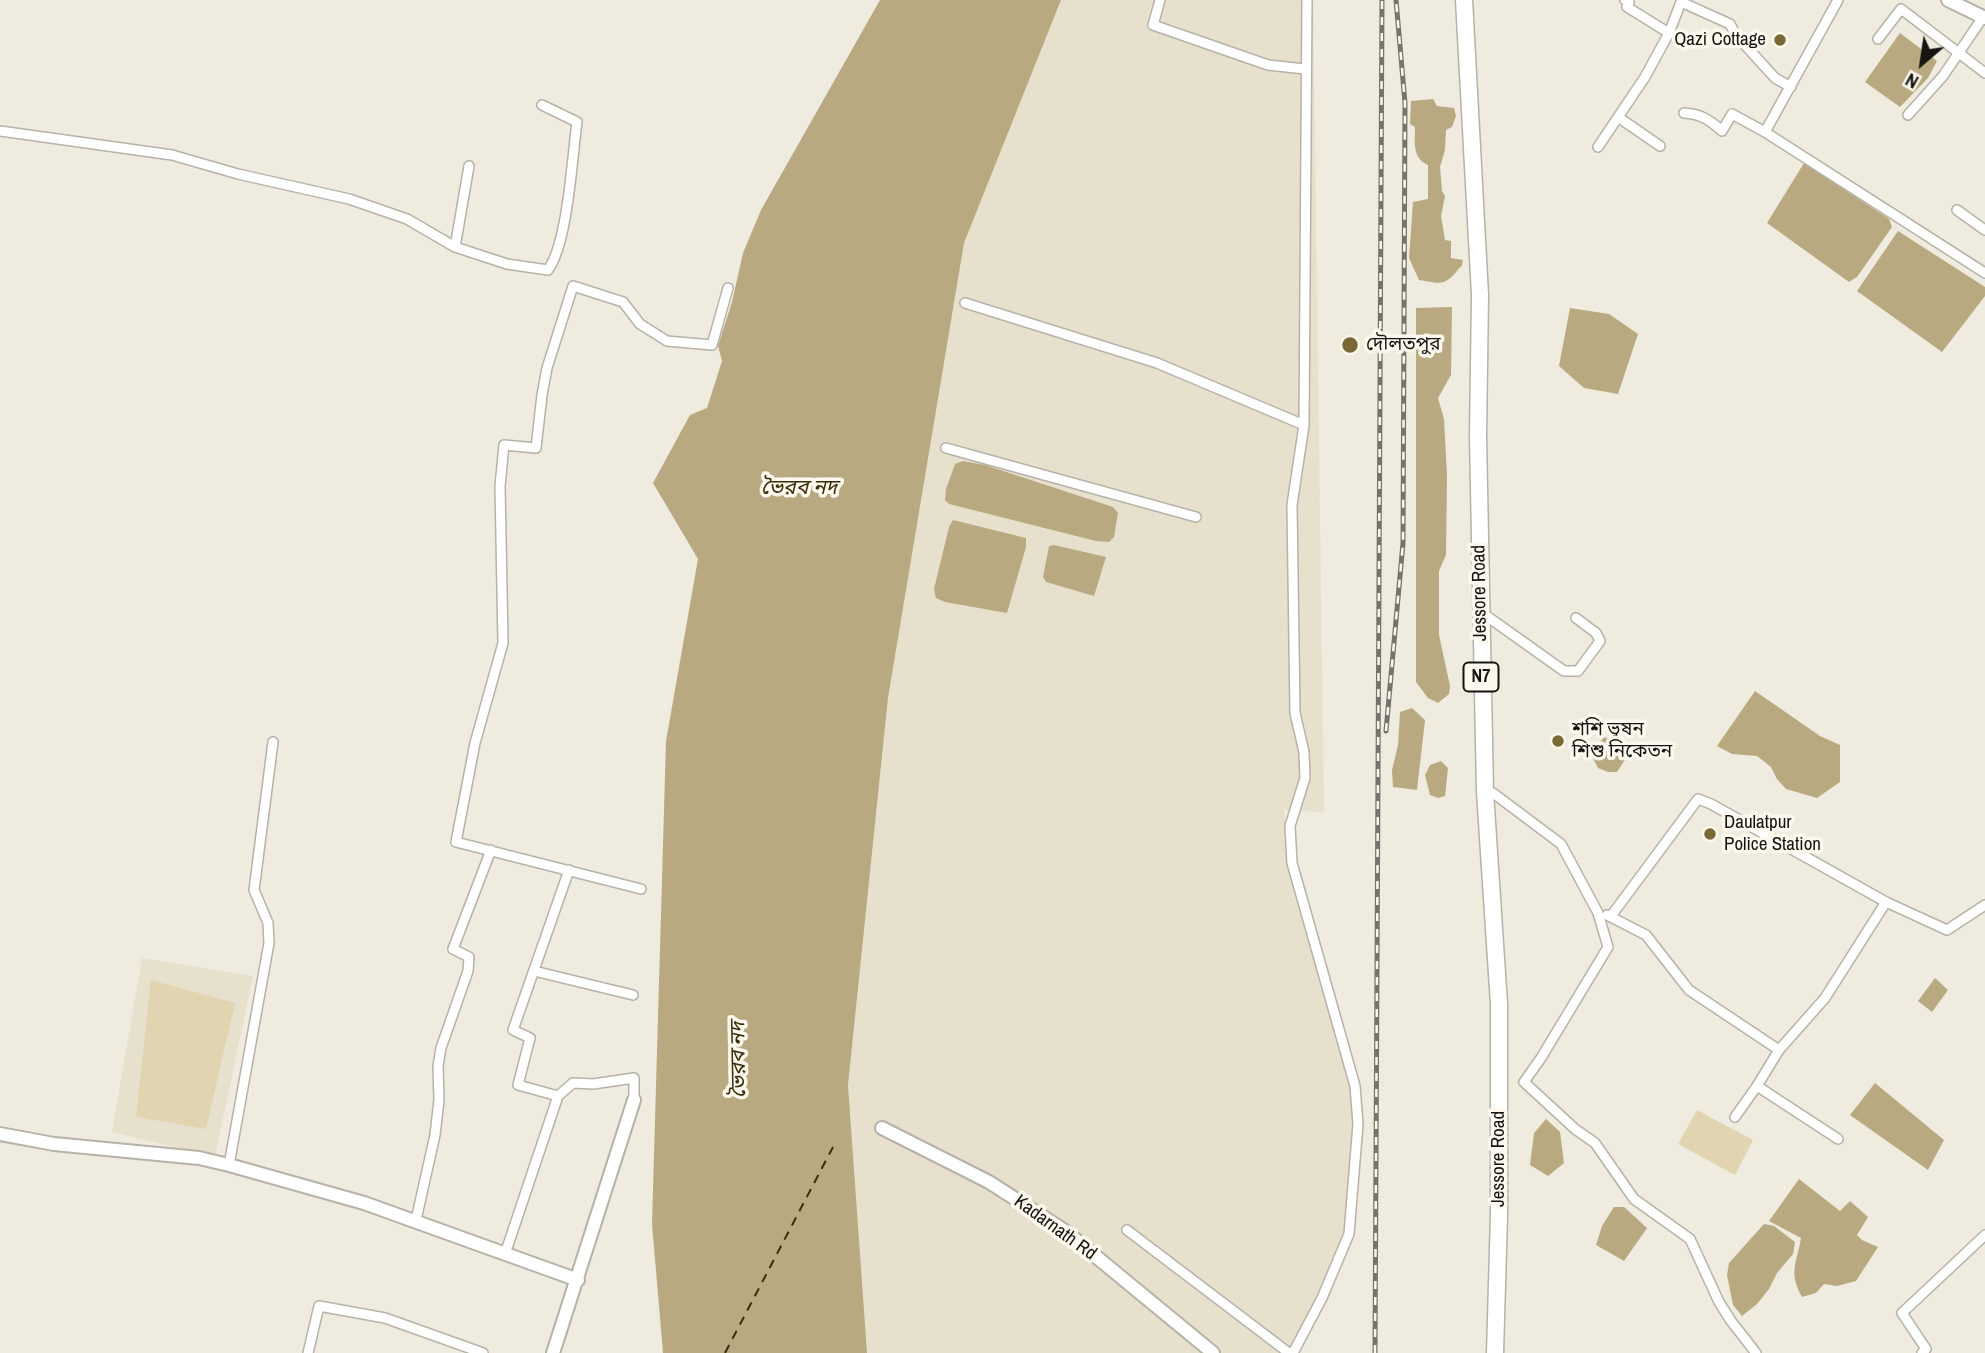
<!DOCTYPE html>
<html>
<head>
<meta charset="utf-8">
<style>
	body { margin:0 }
	#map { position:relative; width:1985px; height:1353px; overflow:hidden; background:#efebdf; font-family:"Archivo Narrow",sans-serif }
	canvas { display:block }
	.north { position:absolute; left:1887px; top:28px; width:70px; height:70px; -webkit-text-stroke:5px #fcf8ed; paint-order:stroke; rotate:209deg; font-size:19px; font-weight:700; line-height:28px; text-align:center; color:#161411 }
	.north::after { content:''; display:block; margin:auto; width:24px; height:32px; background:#161411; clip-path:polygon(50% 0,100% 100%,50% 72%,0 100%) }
</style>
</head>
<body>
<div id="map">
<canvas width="1985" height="1353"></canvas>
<div class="north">N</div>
</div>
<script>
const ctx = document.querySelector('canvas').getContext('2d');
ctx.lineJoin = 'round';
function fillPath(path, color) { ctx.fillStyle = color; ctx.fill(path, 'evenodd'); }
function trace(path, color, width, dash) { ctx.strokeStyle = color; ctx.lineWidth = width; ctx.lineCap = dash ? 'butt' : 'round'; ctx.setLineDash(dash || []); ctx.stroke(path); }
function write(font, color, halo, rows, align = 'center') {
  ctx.font = font + ' "Archivo Narrow","Noto Sans Bengali",sans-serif'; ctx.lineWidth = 7; ctx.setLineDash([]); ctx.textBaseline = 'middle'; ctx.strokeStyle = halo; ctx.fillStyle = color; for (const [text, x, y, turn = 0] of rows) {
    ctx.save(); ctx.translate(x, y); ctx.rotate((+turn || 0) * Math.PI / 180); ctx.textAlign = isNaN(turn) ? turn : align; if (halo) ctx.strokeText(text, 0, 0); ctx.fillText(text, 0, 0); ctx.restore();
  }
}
fillPath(new Path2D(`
	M1061,0H1313L1324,812L1284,810L1292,863L1343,1038L1358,1124L1343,1248L1293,1353H865L848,1085L888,698L964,243Z
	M142,958L253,976L215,1157L112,1132Z`), '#e7e0cd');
fillPath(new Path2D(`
	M151,980L235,1003L206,1129L136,1117Z
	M1697,1110L1753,1140L1735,1175L1678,1144Z`), '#e1d4b1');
fillPath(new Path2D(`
	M880,0H1061L964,243L888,698L848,1085L867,1353H663L652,1224L666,741L698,559L653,483L690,415L707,408L722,361L718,346L732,302L743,253L761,210Z
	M1900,33L1937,61L1928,78L1900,107L1865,82Z
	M1433,99L1437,106L1454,108L1456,116L1452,127L1446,130L1445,150L1440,167L1442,191L1445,196L1441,216L1445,240L1451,241V258L1463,260C1461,270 1463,263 1457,271C1444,287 1439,283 1419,280L1409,258L1413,202L1428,199V165C1412,158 1415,143 1415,127L1410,124L1411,101Z
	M1804,163L1889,219L1892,227L1857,277L1849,282L1767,223Z
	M1898,231L1985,287V296L1942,352L1857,291Z
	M1452,307L1451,375L1438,398L1444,419L1447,475L1446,555L1439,571V635L1450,686L1449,694L1438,703L1428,698L1416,682V308Z
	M1570,308L1609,314L1638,334L1618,394L1584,388L1559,366Z
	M963,461L985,465L1113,507L1118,513L1114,537L1109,542L1096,541L949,504L945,500L946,489L955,464Z
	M953,520L1026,538V547L1007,613L945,602L936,598L934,589L949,527Z
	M1054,545L1106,557L1094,596L1046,582L1043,577L1049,546Z
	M1755,691L1820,736L1840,745V782L1817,798L1786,789L1777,779L1771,767L1757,756L1732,754L1717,746Z
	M1412,708L1425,720L1417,790L1393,787L1392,770L1398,745L1400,712Z
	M1603,737L1623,744L1630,752L1617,772H1608L1598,768L1593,758Z
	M1441,761L1448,768L1445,796L1438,798L1430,795L1425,775L1430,765Z
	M1935,978L1948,990L1932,1012L1918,1001Z
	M1875,1083L1944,1140L1928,1170L1850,1115Z
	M1546,1119L1560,1132L1564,1163L1548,1176L1530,1165L1534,1133Z
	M1799,1179L1840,1211L1850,1201L1868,1217L1857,1235L1862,1240L1878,1247L1856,1281L1837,1286L1824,1284L1816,1293L1802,1297C1788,1272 1797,1263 1801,1238L1769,1221Z
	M1614,1207H1624L1647,1228L1624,1261L1596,1245L1602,1226Z
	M1764,1224L1774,1226L1795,1242L1793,1254L1777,1273L1769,1289L1757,1304L1742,1316L1733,1305L1727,1275L1729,1263Z`), '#b9a981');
trace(new Path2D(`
	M725,1353L833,1147`), '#3a2d0a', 2, [9, 7]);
const street = new Path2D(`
	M1160,0L1153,25L1268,65L1305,69
	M1838,0L1765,132L1985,273
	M1669,33L1681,2L1730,24L1735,34L1775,78L1791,87
	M1878,39L1901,9L1985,73
	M1684,113C1701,114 1710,120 1722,131L1732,114L1765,132
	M1908,115L1943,76L1983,17
	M1618,117L1660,146
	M0,131L172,155L238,174L349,199L407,219L455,247L507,264L548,270C568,242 572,158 577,122L542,105
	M1598,147L1645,77L1669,33L1627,7L1629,2L1625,0
	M1957,210L1985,230
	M455,247L469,166
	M965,303L1157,363L1304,425
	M946,448L1196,517
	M1488,617L1564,671H1578L1600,641L1596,633L1576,618
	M1493,793L1561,844L1598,913L1608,947L1541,1058L1524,1082L1575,1129L1595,1143L1634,1199L1690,1239L1719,1302L1731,1321L1756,1353
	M641,889L456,842L475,743L503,643L500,486L504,445L536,448L542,395L547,368L573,286L623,302L640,324L667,341L712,345L728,288
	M1607,915L1646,935L1689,990L1779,1050L1757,1086L1838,1139
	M1611,916L1698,799L1711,804L1886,902L1947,930L1985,905
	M534,971L633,995
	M1779,1050L1825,998L1886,902
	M558,1096L573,1083L593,1084L634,1078V1100
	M1735,1117L1757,1086
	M229,1165L269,943L268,923L254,890L273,742
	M416,1220L435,1135L439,1100L438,1066L441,1048L468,971L469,957L453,949L491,850
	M1127,1230L1289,1353
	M505,1254L558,1096L518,1085L530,1038L513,1030L569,870
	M308,1353L319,1306L385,1318L483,1353
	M1293,1353L1322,1298L1349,1234L1358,1124L1355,1086L1292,863L1290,826L1305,778L1304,752L1295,713L1292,505L1304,425L1307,0
	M1922,1353L1926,1349L1902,1313L1985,1235`);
const secondary = new Path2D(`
	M1948,0L1985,18
	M882,1128L989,1182L1065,1231L1213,1353
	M0,1134L54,1144L199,1158L229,1165L364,1203L578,1280
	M553,1353L634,1100`);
const highway = new Path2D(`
	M1464,0L1480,295L1478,436L1485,792L1499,1004V1215L1495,1353`);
trace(street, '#b6b2a8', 12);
trace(secondary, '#b6b2a8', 16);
trace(highway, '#b6b2a8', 19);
trace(street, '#fff', 9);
trace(secondary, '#fff', 12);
trace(highway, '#fff', 16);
const rail = new Path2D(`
	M1386,731L1403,543L1405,103L1396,0
	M1375,1353L1382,0`);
trace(rail, '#76736c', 5);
trace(rail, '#fcf8ed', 2.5, [8]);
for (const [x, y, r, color] of [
	[1780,40,7,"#7a6836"],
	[1350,345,9,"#7a6836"],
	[1558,741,7,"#7a6836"],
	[1710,834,7,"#7a6836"]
]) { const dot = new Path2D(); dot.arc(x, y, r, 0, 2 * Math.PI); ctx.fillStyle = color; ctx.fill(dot); trace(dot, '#fcf8ed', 2.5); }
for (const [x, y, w] of [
	[1481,677,35]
]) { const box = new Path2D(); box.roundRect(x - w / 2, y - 14.5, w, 29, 5); ctx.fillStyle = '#fcf8ed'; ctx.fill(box); trace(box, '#161411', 2); }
write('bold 18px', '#161411', null, [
	["N7",1481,677]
]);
write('19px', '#161411', '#fcf8ed', [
	["Qazi Cottage",1766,40,"right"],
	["দৌলতপুর",1366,345],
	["শশি ভূষন",1572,730],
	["শিশু নিকেতন",1572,752],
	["Daulatpur",1724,823],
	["Police Station",1724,845]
], 'left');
write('19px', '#161411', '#fcf8ed', [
	["Jessore Road",1480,593,-91],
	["Jessore Road",1499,1159,-90],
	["Kadarnath Rd",1055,1228,36]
]);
write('italic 21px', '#3a2d0a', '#fcf8ed', [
	["ভৈরব নদ",799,488],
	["ভৈরব নদ",739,1060,-91]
]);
</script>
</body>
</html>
